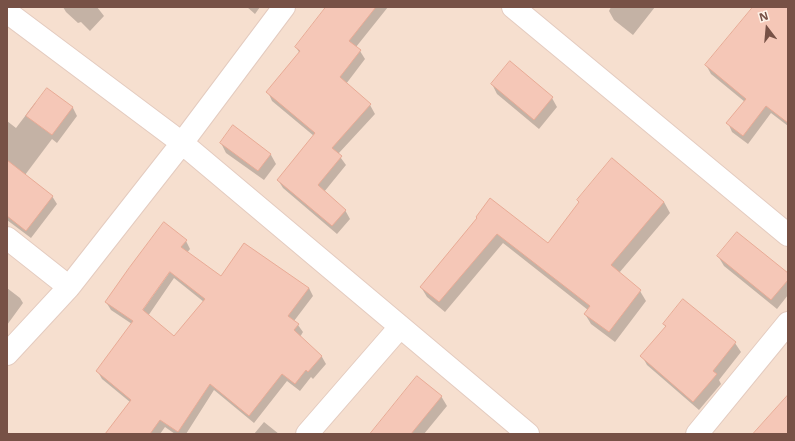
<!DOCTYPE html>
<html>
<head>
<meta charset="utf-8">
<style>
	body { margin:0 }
	#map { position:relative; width:795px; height:441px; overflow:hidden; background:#feefe1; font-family:"Open Sans",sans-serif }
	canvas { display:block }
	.frame { position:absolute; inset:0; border:8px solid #775146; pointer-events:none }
	.north { position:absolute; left:747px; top:8px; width:40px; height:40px; -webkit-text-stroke:3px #fff3e9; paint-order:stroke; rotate:344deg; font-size:11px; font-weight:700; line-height:16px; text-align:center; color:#775146 }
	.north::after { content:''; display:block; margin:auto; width:14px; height:18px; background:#775146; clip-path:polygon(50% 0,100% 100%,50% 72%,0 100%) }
</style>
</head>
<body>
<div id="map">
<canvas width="795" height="441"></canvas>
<div class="frame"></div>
<div class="north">N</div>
</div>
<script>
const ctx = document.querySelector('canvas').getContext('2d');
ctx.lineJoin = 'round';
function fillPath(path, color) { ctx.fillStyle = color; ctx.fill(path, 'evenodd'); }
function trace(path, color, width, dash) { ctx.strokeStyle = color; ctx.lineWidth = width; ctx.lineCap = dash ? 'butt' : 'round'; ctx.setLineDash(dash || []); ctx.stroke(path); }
fillPath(new Path2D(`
	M7,7H788V434H7Z`), '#f6dfcf');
fillPath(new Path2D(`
	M63,7H97L104,16L90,31L81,22L78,23L66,12Z
	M247,7H260L255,14Z
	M339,7H388L356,47L360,51L365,59L346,84L370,105L375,114L338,154L346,165L324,192L345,210L350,219L337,234L283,188L278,180L314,136L272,101L268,92L300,54L296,47Z
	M611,7H655L633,35L614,20L609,11Z
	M754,7H788V126L771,113L748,144L732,132L728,123L745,102L711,74L706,65Z
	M492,84L552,98L557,107L539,129L497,94Z
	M47,89L73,108L77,116L57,143L52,139L25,175L52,196L57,204L31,238L7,220V121L16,128L35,103L37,104Z
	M233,127L271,155L276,164L264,180L226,153L221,143Z
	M664,202L670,213L619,273L640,291L646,301L615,342L591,324L585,314L588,310L503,243L445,312L427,297L421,287L478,219L548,244Z
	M186,241L190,249L187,253L221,278L309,288L313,296L294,321L298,325L303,332L300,337L322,357L326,364L313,379L311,377L300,391L287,381L254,423L214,390L186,434H175L165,427L160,434H106L130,402L102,379L98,372L132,324L111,310L106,302ZM174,278L204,302L174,338L148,316Z
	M718,256L788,275V295L777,309L724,266Z
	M7,288L20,298L23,303L7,325Z
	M664,324L735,343L741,352L719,380L721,384L699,410L647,365L642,356L666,328Z
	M441,396L447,406L424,434H371Z
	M264,422L279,434H254Z`), '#0003');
const building = new Path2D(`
	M326,7H376L349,41L361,50L340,77L371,104L332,148L342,156L318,185L346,210L332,226L277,180L315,133L266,92L300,51L295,47Z
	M753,7H788V123L766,106L743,136L726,123L746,99L705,65Z
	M510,61L553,97L534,120L491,84Z
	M47,88L73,107L52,135L26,116Z
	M233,125L271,154L258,171L220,143Z
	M612,158L664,202L611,265L641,290L609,332L584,314L590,306L497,234L439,302L420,287L477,218L476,217L490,198L548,243L579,202L577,200Z
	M7,160L53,196L26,231L7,216Z
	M164,222L187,240L181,247L221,276L244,243L309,288L288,316L299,324L294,330L322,356L308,372L306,370L295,384L282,374L249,416L210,384L178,432L160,420L150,434H105L131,400L96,371L133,321L105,302L129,268ZM170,272L205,299L174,336L143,310Z
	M737,232L788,273V280L771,300L717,256Z
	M683,299L736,342L713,371L717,374L693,402L640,356L666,326L663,324Z
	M417,376L442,396L411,434H370Z
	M788,395V434H753Z`);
fillPath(building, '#f5c7b7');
trace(building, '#e9ab96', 1);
const street = new Path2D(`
	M513,7L788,235
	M7,12L182,143L528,434
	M7,238L69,287
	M7,354L69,287L182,143L284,7
	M307,434L400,327
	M697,434L788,323`);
trace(street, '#e4cbbf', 24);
trace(street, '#fff', 22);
</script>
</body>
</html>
